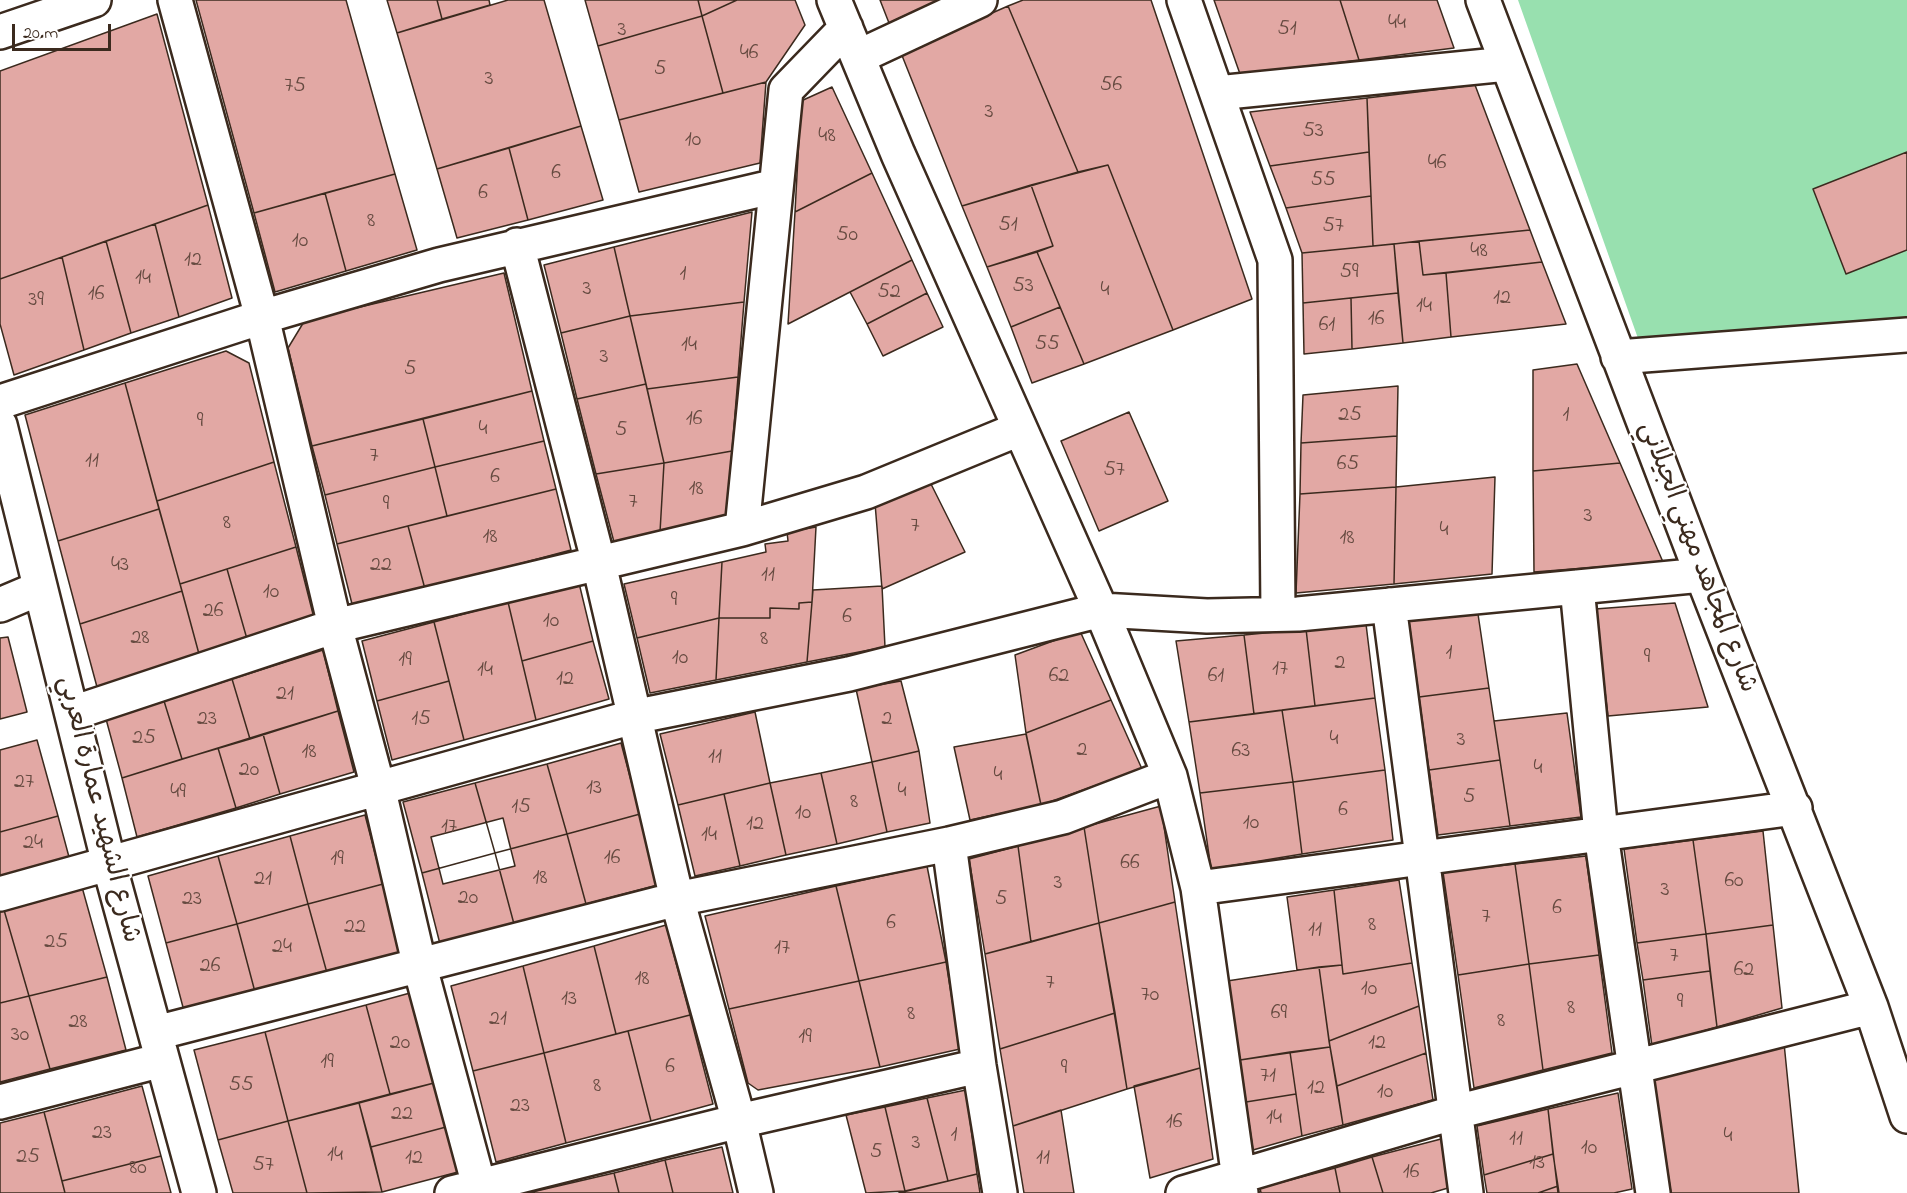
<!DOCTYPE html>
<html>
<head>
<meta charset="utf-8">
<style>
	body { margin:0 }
	#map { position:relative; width:1907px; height:1193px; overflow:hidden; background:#fff; font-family:"Indie Flower",sans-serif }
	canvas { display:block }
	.scale { position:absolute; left:12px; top:24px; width:99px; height:27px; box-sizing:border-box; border:3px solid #3b2a1e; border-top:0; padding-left:8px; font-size:18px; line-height:21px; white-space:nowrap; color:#3b2a1e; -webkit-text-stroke:4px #fff; paint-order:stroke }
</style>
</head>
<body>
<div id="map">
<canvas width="1907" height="1193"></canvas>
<div class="scale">20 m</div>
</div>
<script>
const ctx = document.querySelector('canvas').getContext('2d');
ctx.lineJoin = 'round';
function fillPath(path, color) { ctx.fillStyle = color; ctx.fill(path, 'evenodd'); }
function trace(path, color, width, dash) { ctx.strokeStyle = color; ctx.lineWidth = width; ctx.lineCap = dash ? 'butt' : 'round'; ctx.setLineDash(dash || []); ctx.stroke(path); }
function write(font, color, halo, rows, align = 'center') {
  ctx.font = font + ' "Indie Flower","Playpen Sans Arabic",sans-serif'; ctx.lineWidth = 4.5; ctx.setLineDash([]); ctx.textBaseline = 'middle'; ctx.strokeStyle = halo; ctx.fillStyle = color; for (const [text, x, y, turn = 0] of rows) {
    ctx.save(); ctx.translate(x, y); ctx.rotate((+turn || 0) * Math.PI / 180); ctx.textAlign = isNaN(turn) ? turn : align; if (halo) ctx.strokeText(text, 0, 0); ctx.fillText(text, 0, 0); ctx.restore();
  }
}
fillPath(new Path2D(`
	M1518,0H1907V323L1640,344Z`), '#98e0af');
const building = new Path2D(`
	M196,0H346L395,174L254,213Z
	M387,0H437L442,19L397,33Z
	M437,0H489L490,5L442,19Z
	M508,0H544L581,126L437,169L397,33Z
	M585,0H698L702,16L598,46Z
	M698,0H737L702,16Z
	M737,0H795L805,25L766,82L723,93L702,16Z
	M880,0H939L889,23Z
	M1023,0H1151L1252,299L1173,330L1108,165L1078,172L1008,6Z
	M1214,0H1340L1359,60L1240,74Z
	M1340,0H1437L1454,48L1359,60Z
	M1008,6L1078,172L962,206L901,53Z
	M157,14L208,205L0,279V71Z
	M702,16L723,93L619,120L598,46Z
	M766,82L760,163L639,192L619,120Z
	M1475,85L1530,230L1373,246L1367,98Z
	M832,87L872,173L795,212L801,101Z
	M1367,98L1369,152L1270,166L1250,112Z
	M581,126L603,200L528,220L509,148Z
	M509,148L528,220L457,238L437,169Z
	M1369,152L1371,196L1286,208L1270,166Z
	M1907,152V250L1846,274L1813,189Z
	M1108,165L1173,330L1084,364L1037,252L1053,246L1031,185Z
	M872,173L912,260L788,324L795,212Z
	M395,174L417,250L346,271L325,193Z
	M1031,185L1053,246L987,267L962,206Z
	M325,193L346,271L275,292L254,213Z
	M1371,196L1373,246L1302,253L1286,208Z
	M208,205L232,298L179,317L155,224Z
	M752,212L744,302L630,316L614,247Z
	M155,224L179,317L131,333L106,241Z
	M1530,230L1542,262L1423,275L1419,241Z
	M106,241L131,333L84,350L62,257Z
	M1419,241L1423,275L1446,273L1451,337L1403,343L1394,244Z
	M1394,244L1398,293L1303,303L1302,253Z
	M614,247L630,316L561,333L544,265Z
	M1037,252L1060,307L1011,327L987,267Z
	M62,257L84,350L14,375L0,324V279Z
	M912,260L927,293L867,324L850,292Z
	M1542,262L1566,324L1451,337L1446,273Z
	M504,273L532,391L312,446L288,348L305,320Z
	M927,293L943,327L883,356L867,324Z
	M1398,293L1403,343L1352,349L1351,298Z
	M1351,298L1352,349L1304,354L1303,303Z
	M744,302L738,377L647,389L630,316Z
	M1060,307L1084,364L1032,383L1011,327Z
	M630,316L646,384L577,399L561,333Z
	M226,351L249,363L274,462L157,501L125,383Z
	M1577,364L1620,463L1533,471V370Z
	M738,377L732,451L664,463L647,389Z
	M125,383L159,509L58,541L25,415Z
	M646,384L664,463L596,474L577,399Z
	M1398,386L1397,436L1301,443L1303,395Z
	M532,391L544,441L435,467L423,419Z
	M1129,412L1168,501L1099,531L1061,441Z
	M423,419L435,467L325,495L312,446Z
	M1397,436L1396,487L1300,494L1301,443Z
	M544,441L556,489L447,516L435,467Z
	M732,451L727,517L660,532L664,463Z
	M274,462L296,547L180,584L157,501Z
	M664,463L660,532L614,542L596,474Z
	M1620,463L1663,562L1534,572L1533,471Z
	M435,467L447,516L337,544L325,495Z
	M1495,477L1492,574L1394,584L1396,487Z
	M928,478L965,552L882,589L875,503Z
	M1396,487L1394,584L1296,593L1300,494Z
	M556,489L571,550L425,589L408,526Z
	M159,509L182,591L80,624L58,541Z
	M408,526L425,589L353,608L337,544Z
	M816,527L812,602L799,603V609L770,608V618H719L722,562L766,552L765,544L788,541L787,532Z
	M296,547L314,618L247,639L227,569Z
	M722,562L719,618L637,638L624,584Z
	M227,569L247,639L199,654L180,584Z
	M579,583L593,641L522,661L508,602Z
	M882,586L885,647L807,662L813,590Z
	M182,591L199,654L97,687L80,624Z
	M508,602L536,720L464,740L434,622Z
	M812,602L807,662L716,680L719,618H770V608L799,609V603Z
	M1675,603L1708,707L1608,716L1595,609Z
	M1478,614L1489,688L1419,697L1409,621Z
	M719,618L716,680L650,693L637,638Z
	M434,622L449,681L377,701L362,641Z
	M1366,624L1375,698L1315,706L1306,629Z
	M1306,629L1315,706L1254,714L1244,635Z
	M1080,631L1111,700L1026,733L1015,655Z
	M1244,635L1254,714L1189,722L1176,641Z
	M8,637L27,712L0,719V638Z
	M593,641L609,699L536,720L522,661Z
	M323,650L338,711L250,739L232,679Z
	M232,679L250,739L182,759L164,701Z
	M449,681L464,740L392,760L377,701Z
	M901,681L919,751L872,762L856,689Z
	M1489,688L1500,760L1429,770L1419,697Z
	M1375,698L1385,770L1293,782L1282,710Z
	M1111,700L1142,769L1041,805L1026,733Z
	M164,701L182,759L122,778L106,719Z
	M1282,710L1293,782L1200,793L1189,722Z
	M338,711L354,772L280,794L263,734Z
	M755,712L770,783L678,805L660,734Z
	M1567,713L1581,817L1510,826L1494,721Z
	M263,734L280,794L236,808L218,748Z
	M1026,734L1041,805L970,820L954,747Z
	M37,740L58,816L0,832V750Z
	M621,743L640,814L567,834L547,764Z
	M218,748L236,808L137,837L122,778Z
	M919,751L930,823L887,832L872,762Z
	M1500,760L1510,826L1438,835L1429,770Z
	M872,762L887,832L837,844L821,773Z
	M547,764L567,834L495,853L475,783Z
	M1385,770L1393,840L1302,854L1293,782Z
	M821,773L837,844L786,855L770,783Z
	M1293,782L1302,854L1211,869L1200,793Z
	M475,783L495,853L422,873L403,802Z
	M770,783L786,855L740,866L724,794Z
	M724,794L740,866L695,876L678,805Z
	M1161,806L1175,902L1099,923L1084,827Z
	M640,814L658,885L586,904L567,834Z
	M365,815L383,884L308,904L290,836Z
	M58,816L69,857L0,877V832Z
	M503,818L515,866L443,884L431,837Z
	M1084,827L1099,923L1031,942L1018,846Z
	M1763,831L1773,925L1706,934L1693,840Z
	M567,834L586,904L514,924L495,853Z
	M290,836L308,904L237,924L218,856Z
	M1693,840L1706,934L1637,943L1624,849Z
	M1018,846L1031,942L985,954L969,859Z
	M495,853L514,924L440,944L422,873Z
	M218,856L237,924L166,943L148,876Z
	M1586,856L1599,955L1529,964L1515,864Z
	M1515,864L1529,964L1458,975L1443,872Z
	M927,866L946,962L859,981L836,886Z
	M1399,880L1412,963L1343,974L1334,890Z
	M383,884L400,953L327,973L308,904Z
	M836,886L859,981L729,1009L705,916Z
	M82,887L107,977L29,996L4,910Z
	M1334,890L1342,965L1297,970L1287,897Z
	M1175,902L1200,1068L1127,1089L1099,923Z
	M308,904L327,973L255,992L237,924Z
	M4,910L29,996L0,1003V911Z
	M1099,923L1115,1013L1000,1049L985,954Z
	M237,924L255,992L184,1011L166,943Z
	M666,925L690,1015L616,1034L594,946Z
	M1773,925L1782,1008L1717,1027L1706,934Z
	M1706,934L1710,971L1643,980L1637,943Z
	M594,946L616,1034L544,1053L523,966Z
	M1599,955L1612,1053L1543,1070L1529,964Z
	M946,962L960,1049L880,1067L859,981Z
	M1412,963L1419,1006L1329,1041L1319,967L1342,965L1343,974Z
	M1529,964L1543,1070L1474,1088L1458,975Z
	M523,966L544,1053L473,1071L451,986Z
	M1319,967L1330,1047L1240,1060L1227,981Z
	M1710,971L1717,1027L1652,1046L1643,980Z
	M107,977L126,1050L50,1069L29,996Z
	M859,981L880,1067L758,1090L748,1083L729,1009Z
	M410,993L434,1083L390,1094L366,1005Z
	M29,996L50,1069L0,1082V1003Z
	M366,1005L390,1094L288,1121L265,1032Z
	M1419,1006L1426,1053L1337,1086L1329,1041Z
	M1115,1013L1127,1089L1013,1126L1000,1049Z
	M690,1015L713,1104L651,1121L628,1031Z
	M628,1031L651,1121L566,1143L544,1053Z
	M265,1032L288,1121L218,1140L194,1050Z
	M1784,1043L1799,1193H1671L1654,1080Z
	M1330,1047L1343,1125L1302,1136L1290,1052Z
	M1290,1052L1296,1094L1246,1102L1240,1060Z
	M544,1053L566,1143L496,1162L473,1071Z
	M1426,1053L1433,1100L1343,1125L1337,1086Z
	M1200,1068L1213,1159L1150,1178L1134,1086Z
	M434,1083L446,1127L371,1147L359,1103Z
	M142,1086L161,1156L62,1181L44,1112Z
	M966,1090L977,1174L948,1181L927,1098Z
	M1618,1093L1632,1189L1614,1193H1558L1548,1109Z
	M1296,1094L1302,1136L1253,1150L1246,1102Z
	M927,1098L948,1181L905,1191L885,1107Z
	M359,1103L382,1192L307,1193L288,1121Z
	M885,1107L905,1191L866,1193L846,1115Z
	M1548,1109L1553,1154L1484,1175L1477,1126Z
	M1061,1110L1074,1193H1024L1013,1126Z
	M44,1112L65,1193H0V1123Z
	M288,1121L307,1193H233L218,1140Z
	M446,1127L458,1172L382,1192L371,1147Z
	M1441,1139L1448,1188L1431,1193H1383L1372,1157Z
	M722,1147L733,1193H673L665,1160Z
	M1553,1154L1558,1186L1538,1193H1487L1484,1175Z
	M161,1156L171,1193H65L62,1181Z
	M1372,1157L1383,1193H1340L1335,1168Z
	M665,1160L673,1193H619L614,1173Z
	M1335,1168L1340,1193H1261L1260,1188Z
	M614,1173L619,1193H528Z
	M977,1174L980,1193H899Z
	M1558,1186L1559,1193H1538Z`);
fillPath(building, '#e2a8a4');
trace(building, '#3b2a1e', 1.5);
const street = new Path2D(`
	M175,0L262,317L335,626L378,787L420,967L481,1193
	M834,0L898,154L1101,610L1170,776
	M1184,0L1275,260L1278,614
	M1483,0L1702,575L1871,1007L1907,1116
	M0,32L94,0
	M858,57L980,0
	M1217,93L1507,64
	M517,245L599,564L677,899L739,1121L756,1193
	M1618,357L1907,335
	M0,402L262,317L439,265L776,186
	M0,425L109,864L199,1193
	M742,529L786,90L846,28
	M1577,587L1601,834L1653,1193
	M0,605L40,588
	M1389,605L1466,1193
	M73,713L335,626L742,529L866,492L1019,429
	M949,844L979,1066L1000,1193
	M1198,888L1795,808
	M0,894L633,717L849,674L1101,610L1207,616L1298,614L1702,575
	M156,1033L677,899L949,844L1063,817L1170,776L1198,888L1241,1193
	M0,1102L162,1060
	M452,1193L739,1121L979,1066
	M1183,1193L1456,1112L1871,1007`);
trace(street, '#3b2a1e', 38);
trace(street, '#fff', 33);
write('22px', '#654a40', null, [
	["44",1397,24],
	["51",1287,30],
	["3",622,31],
	["46",749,54],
	["5",660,70],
	["3",489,80],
	["56",1111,86],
	["75",295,87],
	["3",989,113],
	["53",1313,132],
	["48",827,137],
	["10",693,141],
	["46",1437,164],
	["6",556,174],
	["55",1323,181],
	["6",483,194],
	["8",371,222],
	["51",1008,226],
	["57",1333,227],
	["50",847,236],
	["10",300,242],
	["48",1479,252],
	["12",193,261],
	["59",1349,273],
	["1",683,275],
	["14",143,279],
	["53",1023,287],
	["3",587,290],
	["4",1105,291],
	["52",889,293],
	["16",96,295],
	["12",1502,299],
	["39",36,301],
	["14",1424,307],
	["16",1376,320],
	["61",1327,326],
	["55",1047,345],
	["14",689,346],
	["3",604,358],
	["5",410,370],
	["25",1350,416],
	["1",1566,416],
	["16",694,420],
	["9",200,422],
	["4",483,430],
	["5",621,431],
	["7",374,457],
	["11",92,462],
	["65",1348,465],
	["57",1114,471],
	["6",495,478],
	["18",696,490],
	["7",633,503],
	["9",386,505],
	["3",1588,517],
	["8",227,524],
	["7",915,527],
	["4",1444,531],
	["18",490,538],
	["18",1347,539],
	["43",120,566],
	["22",381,566],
	["11",768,576],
	["10",271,593],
	["9",674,601],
	["26",213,612],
	["6",847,618],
	["10",551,622],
	["28",140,639],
	["8",764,640],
	["1",1449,654],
	["9",1647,658],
	["10",680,659],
	["19",405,661],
	["2",1340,664],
	["17",1280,670],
	["14",485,671],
	["62",1059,677],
	["61",1216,677],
	["12",565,680],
	["21",285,695],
	["23",207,720],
	["15",421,720],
	["2",887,720],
	["25",144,739],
	["4",1334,740],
	["3",1461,741],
	["2",1082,751],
	["63",1241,752],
	["18",309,753],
	["11",715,758],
	["4",1538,769],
	["20",249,771],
	["4",998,776],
	["27",24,783],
	["13",594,789],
	["4",902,792],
	["49",178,793],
	["5",1469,798],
	["8",854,803],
	["15",521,808],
	["6",1343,811],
	["10",803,814],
	["10",1251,824],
	["12",755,825],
	["17",449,828],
	["14",709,836],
	["24",33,844],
	["16",612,859],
	["19",337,860],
	["66",1130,864],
	["18",540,879],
	["21",263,880],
	["60",1734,882],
	["3",1058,884],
	["3",1665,891],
	["20",468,899],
	["23",192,900],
	["5",1001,900],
	["6",1557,909],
	["7",1486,918],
	["6",891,924],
	["8",1372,926],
	["22",355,928],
	["11",1315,931],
	["25",56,943],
	["24",282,948],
	["17",782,949],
	["7",1674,957],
	["26",210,967],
	["62",1744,971],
	["18",642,980],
	["7",1050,984],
	["10",1369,990],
	["70",1150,996],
	["13",569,1000],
	["9",1680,1003],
	["8",1571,1009],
	["69",1279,1014],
	["8",911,1015],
	["21",498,1020],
	["8",1501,1022],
	["28",78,1023],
	["30",20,1036],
	["19",805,1038],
	["20",400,1044],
	["12",1377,1044],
	["19",327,1063],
	["6",670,1068],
	["9",1064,1069],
	["71",1268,1077],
	["55",241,1086],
	["8",597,1087],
	["12",1316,1089],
	["10",1385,1093],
	["23",520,1107],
	["22",402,1115],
	["14",1274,1119],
	["16",1174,1123],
	["23",102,1134],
	["1",954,1136],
	["4",1728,1137],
	["11",1516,1140],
	["3",916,1144],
	["10",1589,1149],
	["5",876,1153],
	["14",335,1156],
	["25",28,1158],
	["12",414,1159],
	["11",1043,1159],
	["13",1537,1164],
	["57",263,1166],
	["80",138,1169],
	["16",1411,1173]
]);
write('26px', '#3b2a1e', '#fff', [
	["شارع المجاهد مهني الجيلاني",1696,558,69],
	["شارع الشهيد عمارة العربي",97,810,76]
]);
</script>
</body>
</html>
